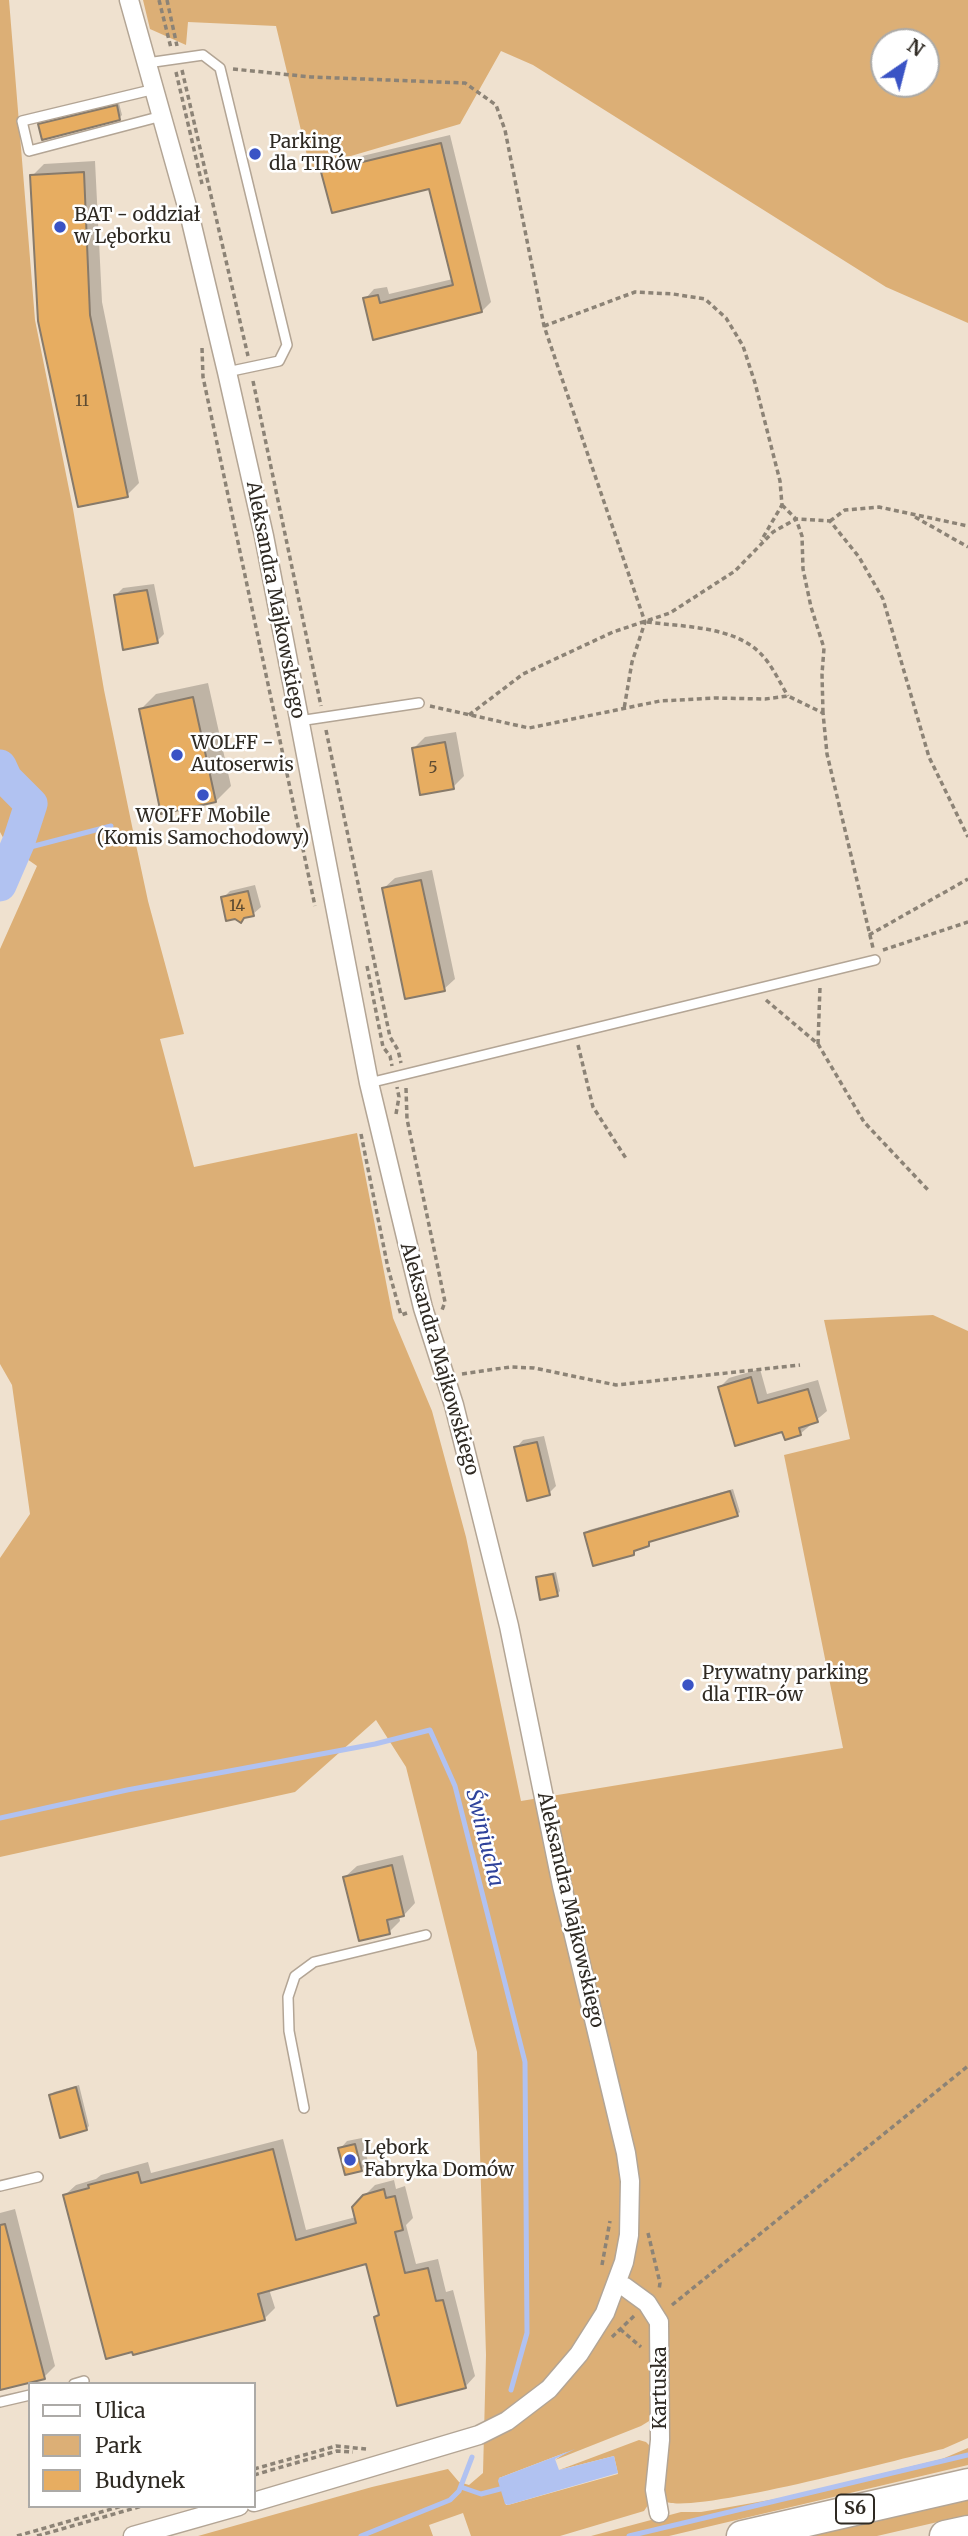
<!DOCTYPE html>
<html>
<head>
<meta charset="utf-8">
<style>
	body { margin:0 }
	#map { position:relative; width:968px; height:2536px; overflow:hidden; background:#efe1cf; font-family:Merriweather,serif }
	canvas { display:block }
	.legend { position:absolute; left:28px; top:2382px; width:228px; height:126px; box-sizing:border-box; background:#fff; border:2px solid #acaaa7; margin:0; padding:9px 12px; list-style:none; font-size:21px; color:#2f2a23 }
	.legend li { display:flex; align-items:center; gap:14px; height:35px }
	.legend b { width:35px; border:2px solid #acaaa7 }
	.north { position:absolute; left:870px; top:28px; width:70px; height:70px; box-sizing:border-box; background:#fff; border:2px solid #acaaa7; border-radius:50%; rotate:35deg; font-size:19px; font-weight:700; line-height:28px; text-align:center; color:#2f2a23 }
	.north::after { content:''; display:block; margin:auto; width:24px; height:32px; background:#3a53c5; clip-path:polygon(50% 0,100% 100%,50% 72%,0 100%) }
</style>
</head>
<body>
<div id="map">
<canvas width="968" height="2536"></canvas>
<ul class="legend">
<li><b style="height:9px;background:#fff"></b>Ulica</li>
<li><b style="height:19px;background:#dcaf76"></b>Park</li>
<li><b style="height:19px;background:#e7ad61"></b>Budynek</li>
</ul>
<div class="north">N</div>
</div>
<script>
const ctx = document.querySelector('canvas').getContext('2d');
ctx.lineJoin = 'round';
function fillPath(path, color) { ctx.fillStyle = color; ctx.fill(path, 'evenodd'); }
function trace(path, color, width, dash) { ctx.strokeStyle = color; ctx.lineWidth = width; ctx.lineCap = dash ? 'butt' : 'round'; ctx.setLineDash(dash || []); ctx.stroke(path); }
function write(font, color, halo, rows, align = 'center') {
  ctx.font = font + ' Merriweather,serif'; ctx.lineWidth = 5; ctx.setLineDash([]); ctx.textBaseline = 'middle'; ctx.strokeStyle = halo; ctx.fillStyle = color; for (const [text, x, y, turn = 0] of rows) {
    ctx.save(); ctx.translate(x, y); ctx.rotate((+turn || 0) * Math.PI / 180); ctx.textAlign = isNaN(turn) ? turn : align; if (halo) ctx.strokeText(text, 0, 0); ctx.fillText(text, 0, 0); ctx.restore();
  }
}
fillPath(new Path2D(`
	M0,0H9L35,320L73,509L104,690L132,826L148,901L184,1034L160,1039L194,1167L357,1133L393,1318L432,1411L466,1537L521,1801L843,1748L784,1455L850,1439L824,1320L933,1315L968,1331V2438L943,2449C902,2458 689,2516 664,2501L654,2418L641,2426L555,2460L567,2452L499,2478L506,2505H508L618,2474L614,2456L559,2470L639,2440L646,2442L652,2448L650,2502L644,2511L560,2536H471L463,2513L429,2525L433,2536H198L372,2487L448,2469L459,2482L469,2485L483,2473L486,2355L477,2052L406,1767L376,1720L295,1792L0,1857V1558L30,1514L12,1385L0,1364V949L37,866L7,845L0,832Z
	M143,0H968V323L886,287L533,65L501,51L460,124L310,168L276,26L188,22L186,45L150,29ZM884,42H926V84H884Z
	M968,2448V2465L669,2536H591L681,2512H701L781,2498L942,2459Z
	M968,2497V2515L877,2536H796Z`), '#dcaf76');
fillPath(new Path2D(`
	M575,2449L555,2459L559,2470L614,2456L618,2473L508,2505L505,2504L498,2481L499,2478Z`), '#b1c2f1');
fillPath(new Path2D(`
	M119,103L122,115L119,118L40,125L43,122Z
	M450,135L491,302L482,311L375,337L365,299L374,289L387,287L389,294L453,279L430,187L323,172L333,163Z
	M95,161L102,302L139,483L127,495L32,176L44,164Z
	M154,584L164,634L157,641L116,595L123,588Z
	M208,683L231,786L216,801L141,709L156,694Z
	M456,732L464,776L453,787L414,748L425,737Z
	M432,870L455,979L444,989L384,888L395,878Z
	M255,885L261,907L253,914L245,916L223,898L230,891Z
	M760,1369L767,1394L818,1380L827,1411L800,1434L784,1430L720,1387L729,1378Z
	M544,1436L556,1486L549,1493L516,1448L523,1440Z
	M733,1489L740,1512L737,1515L652,1541L633,1553L586,1533L589,1530Z
	M556,1572L560,1591L557,1595L538,1578L541,1575Z
	M403,1855L415,1903L404,1915L399,1916L400,1921L389,1932L345,1877L357,1866Z
	M79,2085L89,2126L86,2129L51,2095L54,2092Z
	M362,2138L368,2162L361,2170L340,2149L347,2141Z
	M283,2139L306,2230L356,2217L364,2196L375,2185L394,2180L396,2189L405,2186L413,2218L406,2225L416,2264L438,2259L446,2292L453,2290L475,2376L465,2387L376,2317L381,2312L368,2262L269,2289L275,2308L264,2319L65,2195L76,2185L96,2179L101,2175L148,2162L151,2173Z
	M15,2209L55,2366L44,2377L0,2389V2213Z`), '#0003');
trace(new Path2D(`
	M15,851L111,826
	M0,1818L127,1790L375,1744L430,1730L455,1786L525,2062L527,2333L511,2390
	M461,2487L481,2494L500,2489
	M361,2536L450,2500L459,2491L472,2457
	M629,2536L968,2455`), '#b1c2f1', 5);
trace(new Path2D(`
	M0,766L6,779L31,804L19,841L0,885`), '#b1c2f1', 33);
const building = new Path2D(`
	M117,105L120,120L42,140L38,124Z
	M441,143L482,312L373,340L363,298L378,295L380,303L453,285L429,189L332,213L321,172Z
	M84,172L90,315L128,497L78,507L38,321L30,175Z
	M147,590L158,643L123,650L114,595Z
	M193,697L216,802L161,814L139,709Z
	M445,742L454,789L420,795L412,748Z
	M421,880L445,991L405,999L382,888Z
	M248,891L254,916L244,918L241,923L235,919L226,921L221,897Z
	M751,1377L758,1403L808,1389L818,1422L799,1428L801,1435L785,1440L782,1432L735,1446L718,1387Z
	M537,1442L550,1495L527,1501L514,1447Z
	M730,1491L738,1516L649,1542V1546L634,1551V1555L593,1566L584,1533Z
	M553,1574L558,1596L540,1600L536,1577Z
	M392,1865L404,1916L387,1920L390,1934L359,1941L343,1877Z
	M76,2087L87,2130L60,2138L49,2095Z
	M355,2144L362,2171L345,2175L338,2148Z
	M273,2149L296,2240L356,2223L352,2207L363,2195L384,2189L386,2198L395,2196L403,2230L395,2232L405,2273L428,2268L436,2301L443,2300L466,2388L397,2406L374,2317L379,2315L366,2264L258,2294L265,2320L133,2355L132,2352L106,2359L63,2195L89,2188L88,2185L138,2172L141,2183Z
	M5,2224L45,2379L0,2390V2225Z`);
fillPath(building, '#e7ad61');
trace(building, '#877a6a', 2);
const lane = new Path2D(`
	M147,63L203,55L220,68L287,345L279,361L227,372
	M155,89L22,121L29,151L162,116
	M299,721L419,703
	M369,1083L875,960
	M304,2108L289,2031L288,1997L295,1976L314,1962L426,1935
	M0,2186L38,2177
	M74,2384L84,2381
	M0,2402L30,2395`);
const street = new Path2D(`
	M129,0L190,217L227,372L264,536L369,1083L423,1308L454,1405L509,1626L562,1886L626,2153L630,2181L629,2235L624,2262L605,2313L579,2354L549,2389L507,2421L479,2435L254,2502
	M617,2284L625,2287L647,2303L659,2322L660,2440L655,2490L659,2513
	M133,2536L239,2506`);
const highway = new Path2D(`
	M742,2536L968,2484
	M945,2536L968,2531`);
trace(lane, '#b3a595', 12);
trace(street, '#b3a595', 21);
trace(highway, '#b3a595', 33);
trace(new Path2D(`
	M159,0L171,48
	M167,0L177,46
	M233,69L311,77L465,83L496,105L505,130L544,326L645,622L632,662L624,709
	M182,70L248,356
	M176,72L202,184
	M544,326L635,292L673,294L705,299L726,318L743,346L755,383L780,481L782,505L761,541
	M202,348L203,377L315,906
	M253,381L321,706
	M782,505L796,519L802,536L803,569L811,607L824,648L822,674L823,713
	M915,517L968,547
	M830,521L845,510L879,507L968,526
	M647,622C684,627 734,626 761,654C772,665 780,683 788,696
	M430,706L529,728L660,701L716,698L765,699L788,696L823,713L827,754L873,948
	M469,715L523,674L613,632L670,613L735,571L773,532L796,519L830,521L859,557L883,599L929,757L968,837
	M326,730L390,1037L398,1050L401,1063
	M869,935L968,879
	M883,950L968,922
	M367,966L383,1047L390,1056L392,1066
	M766,1000L818,1044L864,1122L929,1191
	M818,1044L820,987
	M578,1045L593,1107L627,1160
	M406,1088L407,1119L445,1302L442,1310
	M396,1114L399,1097L397,1087
	M361,1134L388,1268L401,1315L407,1313
	M462,1374L510,1367L534,1368L616,1385L800,1365
	M648,2233L660,2283L659,2290
	M602,2265L610,2221
	M672,2305L968,2066
	M620,2329L641,2347
	M612,2337L634,2316
	M254,2469L336,2446L366,2449
	M254,2475L337,2451L353,2452
	M17,2536L122,2506
	M37,2536L142,2506`), '#8c8376', 3.5, [5, 3.5]);
trace(lane, '#fff', 9);
trace(street, '#fff', 18);
trace(highway, '#fff', 30);
for (const [x, y, r, color] of [
	[255,154,7,"#3a53c5"],
	[60,227,7,"#3a53c5"],
	[177,755,7,"#3a53c5"],
	[203,795,7,"#3a53c5"],
	[688,1685,7,"#3a53c5"],
	[350,2160,7,"#3a53c5"]
]) { const dot = new Path2D(); dot.arc(x, y, r, 0, 2 * Math.PI); ctx.fillStyle = color; ctx.fill(dot); trace(dot, '#fff', 2.5); }
write('16px', '#5d4b32', null, [
	["11",82,401],
	["5",433,768],
	["14",237,906]
]);
for (const [x, y, w] of [
	[855,2509,38]
]) { const box = new Path2D(); box.roundRect(x - w / 2, y - 14.5, w, 29, 5); ctx.fillStyle = '#fff'; ctx.fill(box); trace(box, '#2f2a23', 2); }
write('bold 18px', '#2f2a23', null, [
	["S6",855,2509]
]);
write('19px', '#2f2a23', '#fff', [
	["Parking",269,143],
	["dla TIRów",269,165],
	["BAT - oddział",74,216],
	["w Lęborku",74,238],
	["WOLFF -",191,744],
	["Autoserwis",191,766],
	["WOLFF Mobile",203,817,"center"],
	["(Komis Samochodowy)",203,839,"center"],
	["Prywatny parking",702,1674],
	["dla TIR-ów",702,1696],
	["Lębork",364,2149],
	["Fabryka Domów",364,2171]
], 'left');
write('19px', '#2f2a23', '#fff', [
	["Aleksandra Majkowskiego",275,600,79],
	["Aleksandra Majkowskiego",439,1359,74],
	["Aleksandra Majkowskiego",570,1910,77],
	["Kartuska",661,2388,-90]
]);
write('italic 21px', '#2f439b', '#fff', [
	["Świniucha",484,1838,76]
]);
</script>
</body>
</html>
